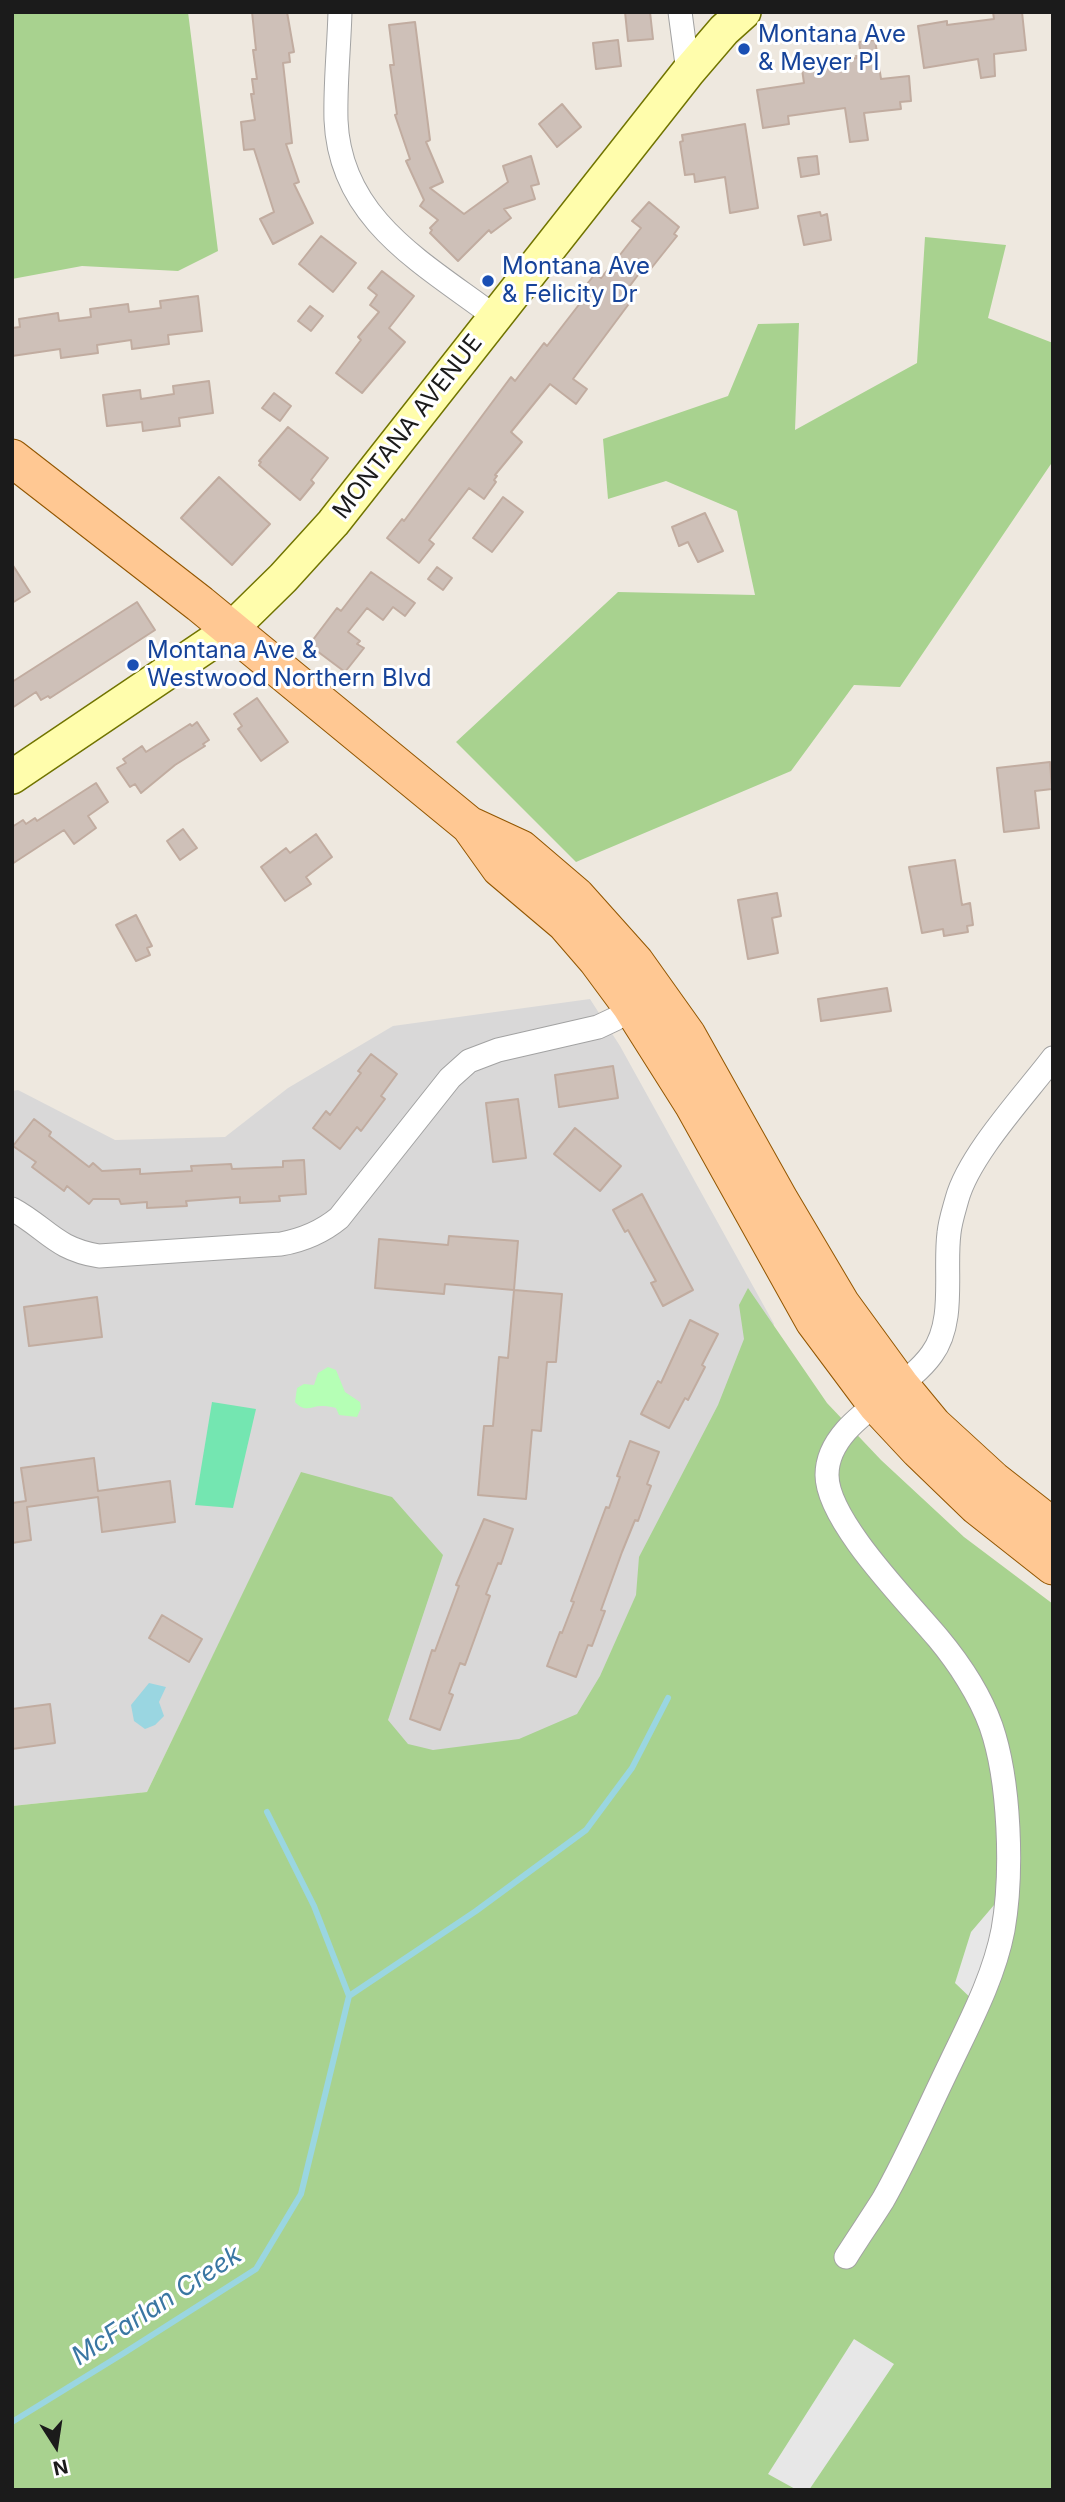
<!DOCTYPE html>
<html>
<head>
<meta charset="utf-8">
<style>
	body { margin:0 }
	#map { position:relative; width:1065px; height:2502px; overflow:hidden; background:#eee8df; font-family:Inter,sans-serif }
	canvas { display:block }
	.frame { position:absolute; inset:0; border:14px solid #1b1b1b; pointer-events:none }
	.north { position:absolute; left:21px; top:2411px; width:70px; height:70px; -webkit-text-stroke:5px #fff; paint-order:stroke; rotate:168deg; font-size:19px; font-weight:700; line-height:28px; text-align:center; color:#1b1b1b }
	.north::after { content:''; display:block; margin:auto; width:24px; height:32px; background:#1b1b1b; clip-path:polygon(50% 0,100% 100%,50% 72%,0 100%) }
</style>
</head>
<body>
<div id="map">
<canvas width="1065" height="2502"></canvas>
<div class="frame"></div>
<div class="north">N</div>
</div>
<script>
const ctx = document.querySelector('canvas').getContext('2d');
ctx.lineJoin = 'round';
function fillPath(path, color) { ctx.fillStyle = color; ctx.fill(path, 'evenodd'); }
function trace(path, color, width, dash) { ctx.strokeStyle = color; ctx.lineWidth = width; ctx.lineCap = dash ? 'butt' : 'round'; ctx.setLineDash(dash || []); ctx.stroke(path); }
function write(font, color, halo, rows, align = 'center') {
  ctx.font = font + ' Inter,sans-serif'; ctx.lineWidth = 6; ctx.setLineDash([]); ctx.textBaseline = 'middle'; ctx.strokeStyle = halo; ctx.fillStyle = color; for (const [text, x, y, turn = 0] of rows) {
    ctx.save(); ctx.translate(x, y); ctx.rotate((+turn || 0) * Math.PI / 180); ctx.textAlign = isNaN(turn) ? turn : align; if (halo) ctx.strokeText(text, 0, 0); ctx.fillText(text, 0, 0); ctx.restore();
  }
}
fillPath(new Path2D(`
	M590,999L620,1046L774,1324L606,1734L371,1770L302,1472L147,1792L12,1806V1091L18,1090L115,1140L225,1137L288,1088L393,1026Z`), '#d9d8d8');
fillPath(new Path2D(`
	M12,12H188L218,251L178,271L82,266L12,279Z
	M925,237L1006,245L988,318L1053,343V461L900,687L854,685L791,771L576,862L456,742L618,592L755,595L737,511L666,481L608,499L603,439L728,396L758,324L799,323L795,430L917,363Z
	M748,1288L827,1403L881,1460L964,1537L1053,1604V2490H12V1806L147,1792L301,1472L392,1497L443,1555L388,1720L408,1744L433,1750L519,1739L577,1714L600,1676L636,1595L639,1557L718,1405L744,1339L739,1305Z`), '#a8d28f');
fillPath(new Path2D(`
	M328,1367L336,1370L345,1392L360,1402L361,1408L357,1417L339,1415L336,1408C332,1407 328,1406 324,1406C311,1405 306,1414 295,1402L297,1388L304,1384L314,1385L318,1373Z`), '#b5ffb5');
fillPath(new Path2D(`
	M212,1402L256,1409L233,1508L195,1505Z`), '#74e6b1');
fillPath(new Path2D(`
	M1006,1891L977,2004L955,1983L971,1932Z
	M854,2339L894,2364L809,2490H797L768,2474Z`), '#e7e7e7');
fillPath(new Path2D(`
	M149,1683L166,1687L159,1702L164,1716L155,1725L145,1729L134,1721L131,1705Z`), '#9ad6e1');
trace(new Path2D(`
	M267,1812L314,1906L349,1996
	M349,1996L476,1911L586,1830L632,1768L668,1698
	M12,2422L124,2353L256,2269L301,2194L349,1996`), '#9ad6e1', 6);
const building = new Path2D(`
	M252,12H287L294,52L289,53L290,62L283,63L292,143L286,144L299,182L294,184L313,223L273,244L260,219L274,212L254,149L244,150L241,122L255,120L251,94H254L252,79H257L253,50H256Z
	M625,12H650L653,39L628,41Z
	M993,12H1022L1026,50L994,54L995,76L981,78L978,59L924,68L918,26L947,21V25L994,19Z
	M415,22L430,140L426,142L443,182L430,188L464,214L508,182L503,166L531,156L539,184L531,186L535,199L504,209L511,218L491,233L489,230L458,261L430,233L432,230L430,228L438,220L420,206L424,200L406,161L410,159L395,115L397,114L390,65H394L389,25Z
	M618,40L621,66L596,69L593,43Z
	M875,40L881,79L909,76L911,101L900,102L901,109L864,113L868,140L850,142L845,108L788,116L789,124L763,128L757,90L804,83L801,62L818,59L819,64L857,58L856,56H861L859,42Z
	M562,104L581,127L557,147L539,124Z
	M745,124L758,208L730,213L725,177L695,182L694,174L685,175L680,142L683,141L682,135Z
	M817,156L819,174L801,177L798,158Z
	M649,202L679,227L674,234L677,236L649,271L644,267L623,295L631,301L573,379L587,389L576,404L550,384L511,432L522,442L495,475L497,476L494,480L496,482L484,499L469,488L429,540L434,544L419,563L387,538L402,519L404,521L511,377L515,381L544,343L547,346L588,293L583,289L595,274L601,278L612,265L641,228L632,221Z
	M820,212L821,216L827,214L831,240L804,245L798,216Z
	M321,236L356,263L333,292L299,264Z
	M382,271L414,296L389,328L405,342L362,393L336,373L361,340L358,337L379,312L370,305L377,295L368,288Z
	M198,296L202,331L168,335L169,344L132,349L131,340L97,345L98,353L61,358L60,349L12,356V328L20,327L19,319L58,313L59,321L91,317L90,309L128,304L129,312L161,308L160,301Z
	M310,306L323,316L311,331L298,321Z
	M209,381L213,413L179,418L180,426L143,431L142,422L107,426L103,395L140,390L141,399L174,394L173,386Z
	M274,393L291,406L280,421L262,408Z
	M288,427L328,458L311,480L314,483L300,500L259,465L261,462L259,461Z
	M219,477L270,524L232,565L181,518Z
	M503,497L523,512L492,552L473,538Z
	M705,513L723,551L698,562L688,542L679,546L672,527Z
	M12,564L30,592L12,603Z
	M437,567L452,578L443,590L428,579Z
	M371,572L415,603L405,616L393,607L383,620L367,608L348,632L360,641L357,644L364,648L345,672L309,645L337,608L341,611Z
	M137,602L155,630L50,698L48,696L41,700L36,692L12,708V682Z
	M257,698L288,742L261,761L238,729L242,726L234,714Z
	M197,722L209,740L203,744L205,746L175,765L141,793L135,784L130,787L117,768L126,763L123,759L142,746L146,752L190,724L192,726Z
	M1050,762L1052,789L1035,791L1039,828L1004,832L997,768Z
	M96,783L108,802L88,816L96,828L74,844L64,830L12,864V827L23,820L26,824L35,818L37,821Z
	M183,829L197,848L180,860L167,841Z
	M316,834L332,857L306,877L311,884L285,901L261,867L286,848L290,853Z
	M955,860L962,905L970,903L973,925L967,926L968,932L944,936L943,929L922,933L909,867Z
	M777,893L781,916L772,918L778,953L748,959L738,900Z
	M136,915L152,946L147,948L150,955L136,961L116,925Z
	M887,988L891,1011L821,1021L818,999Z
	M371,1054L397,1074L381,1096L385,1099L361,1131L357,1127L340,1149L313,1128L326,1111L330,1115L361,1073L358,1071Z
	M613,1066L618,1098L559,1107L555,1075Z
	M518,1099L526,1158L493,1162L486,1103Z
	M34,1119L51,1132L49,1136L89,1167L93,1163L102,1171L140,1169V1174L192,1171L191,1166L231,1164L232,1169L283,1167V1161L304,1160L306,1194L279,1196L280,1201L240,1203V1197L186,1201L187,1206L147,1208V1202L121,1204L119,1199H93L89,1204L67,1186L64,1191L32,1167L36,1162L13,1146Z
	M575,1128L621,1166L600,1191L554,1154Z
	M642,1194L693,1290L663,1306L651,1283L656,1281L628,1230L625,1232L613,1210Z
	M449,1236L518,1241L514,1290L445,1284L444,1294L375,1288L379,1239L448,1245Z
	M514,1290L562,1294L556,1362H547L541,1431L532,1430L526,1499L478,1495L484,1426H493L499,1357L508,1358Z
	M97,1297L102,1337L29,1346L24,1307Z
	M690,1320L718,1334L702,1365L705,1367L688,1400L685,1398L669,1428L641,1414L658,1381L661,1383Z
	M630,1441L659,1452L647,1484L651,1486L638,1521L635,1520L622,1552L601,1610L605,1611L592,1646L588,1645L576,1677L547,1666L560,1632L562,1633L574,1602L571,1601L606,1507L609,1508L620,1477L617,1476Z
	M94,1458L98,1491L170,1481L175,1522L102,1532L98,1497L27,1507L31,1540L12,1543V1503L26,1501L21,1468Z
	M484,1519L513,1529L501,1564L498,1563L486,1594L490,1596L465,1665L460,1663L449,1693L453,1695L440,1730L410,1719L432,1650L435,1651L459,1586L456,1585Z
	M162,1615L202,1639L189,1662L149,1638Z
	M50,1704L55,1743L12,1749V1709Z`);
fillPath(building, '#cec0b8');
trace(building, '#c1aca0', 2);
const street = new Path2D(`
	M340,12C339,48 335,84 336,120C340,220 425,264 495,317
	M680,12L688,72
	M12,1209C47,1228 55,1249 99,1256L281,1244C303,1240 322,1232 339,1218L450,1078L469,1061L498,1050L598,1027L615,1019L640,1000
	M846,2257C858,2238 871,2219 883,2200C908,2156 928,2109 950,2064C970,2022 994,1977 1003,1930C1013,1873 1010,1781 991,1726C980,1695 958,1662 938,1638C908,1602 827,1521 827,1475C827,1421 904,1394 932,1354C956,1321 944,1271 949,1233C950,1222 954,1210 957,1199C969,1155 1024,1096 1053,1058`);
const secondary = new Path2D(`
	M12,777L230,630L283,578L333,523L688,72L724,30L744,12`);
const primary = new Path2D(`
	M12,458L200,604L469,825L521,849L576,896L635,962L687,1035L780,1201L841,1304L900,1385L933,1425L993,1480L1053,1527
	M470,826L500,868L565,923L597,960L631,1006L693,1104L814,1321L876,1404L919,1450L977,1506L1053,1566`);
trace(street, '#a2a2a2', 25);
trace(secondary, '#717400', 36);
trace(primary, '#925600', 39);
trace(street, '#fff', 23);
trace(secondary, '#fffdac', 33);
trace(primary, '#ffc893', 37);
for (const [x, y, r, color] of [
	[744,49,7,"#1a4fb4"],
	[488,281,7,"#1a4fb4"],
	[133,665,7,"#1a4fb4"]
]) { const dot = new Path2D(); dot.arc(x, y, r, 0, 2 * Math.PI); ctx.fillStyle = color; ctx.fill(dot); trace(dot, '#fff', 2.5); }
write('24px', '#164399', '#fff', [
	["Montana Ave",758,35],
	["& Meyer Pl",758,63],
	["Montana Ave",502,267],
	["& Felicity Dr",502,295],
	["Montana Ave &",147,651],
	["Westwood Northern Blvd",147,679]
], 'left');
write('24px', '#1b1b1b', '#fff', [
	["MONTANA AVENUE",408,427,-52]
]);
write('italic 26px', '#3a77a3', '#fff', [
	["McFarlan Creek",157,2306,-33]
]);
</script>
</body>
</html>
